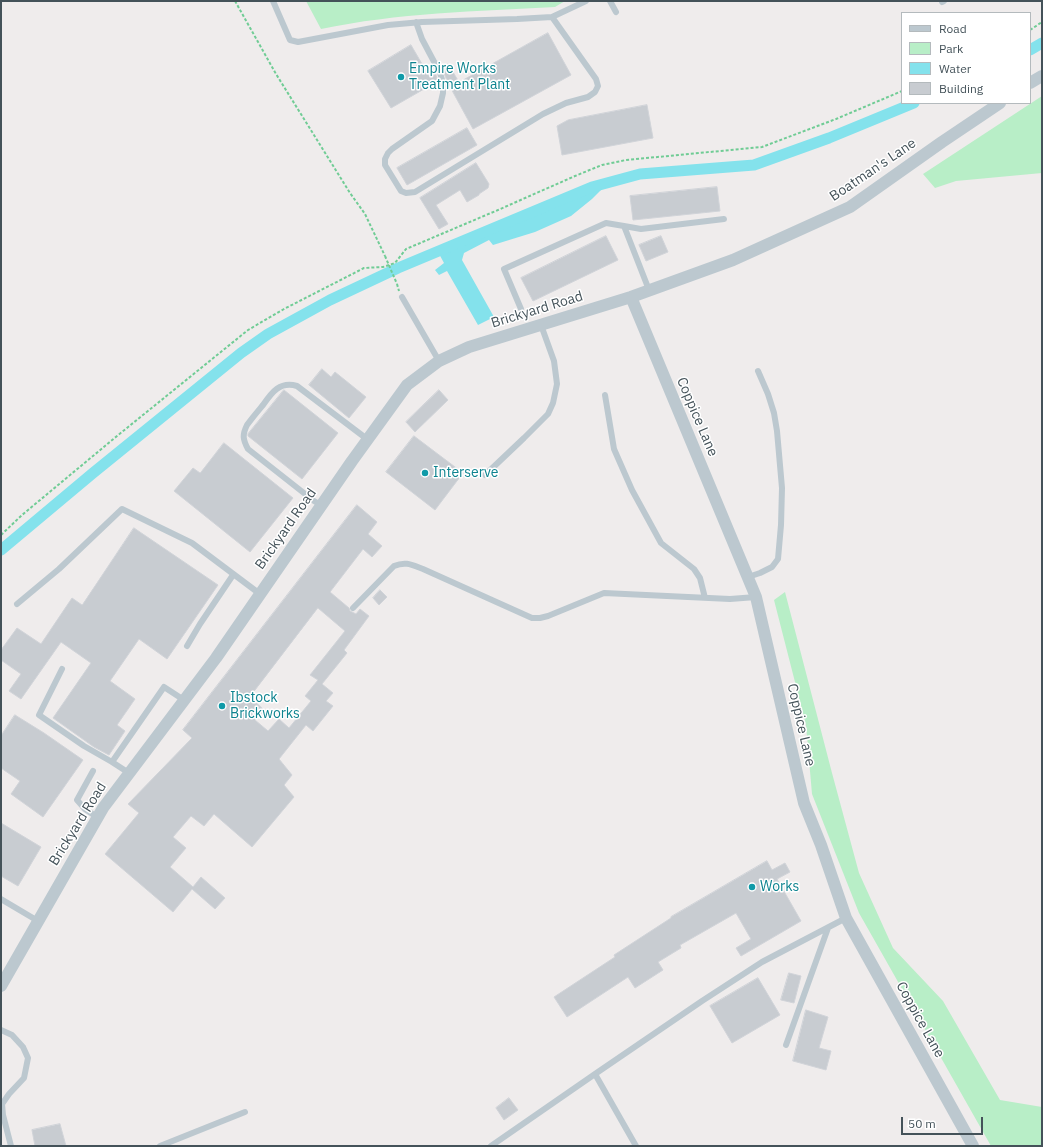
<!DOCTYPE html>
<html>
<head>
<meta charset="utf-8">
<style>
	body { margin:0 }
	#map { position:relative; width:1043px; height:1147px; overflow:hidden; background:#efecec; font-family:"IBM Plex Sans",sans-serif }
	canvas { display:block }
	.frame { position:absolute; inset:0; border:2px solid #445259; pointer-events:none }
	.legend { position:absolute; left:901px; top:12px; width:130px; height:92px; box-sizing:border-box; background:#fff; border:1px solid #b4babd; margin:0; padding:5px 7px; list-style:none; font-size:12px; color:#445259 }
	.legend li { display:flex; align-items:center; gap:8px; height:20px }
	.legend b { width:20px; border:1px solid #b4babd }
	.scale { position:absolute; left:901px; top:1117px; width:82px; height:18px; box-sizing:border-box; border:2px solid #445259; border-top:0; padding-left:5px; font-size:12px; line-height:14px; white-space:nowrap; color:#445259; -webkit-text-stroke:3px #fff; paint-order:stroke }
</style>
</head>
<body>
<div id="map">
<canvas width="1043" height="1147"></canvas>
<div class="frame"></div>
<ul class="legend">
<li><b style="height:5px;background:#bcc8cf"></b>Road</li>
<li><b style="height:11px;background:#b8eec7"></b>Park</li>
<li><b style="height:11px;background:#84e2ec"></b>Water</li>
<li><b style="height:11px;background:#c8ccd1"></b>Building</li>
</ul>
<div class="scale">50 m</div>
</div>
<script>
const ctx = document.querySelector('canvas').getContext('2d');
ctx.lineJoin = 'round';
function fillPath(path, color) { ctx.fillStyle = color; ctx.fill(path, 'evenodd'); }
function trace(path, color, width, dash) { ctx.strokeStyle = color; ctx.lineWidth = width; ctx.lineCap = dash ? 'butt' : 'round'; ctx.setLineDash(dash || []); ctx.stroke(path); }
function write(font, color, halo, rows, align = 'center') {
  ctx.font = font + ' "IBM Plex Sans",sans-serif'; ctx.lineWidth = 3; ctx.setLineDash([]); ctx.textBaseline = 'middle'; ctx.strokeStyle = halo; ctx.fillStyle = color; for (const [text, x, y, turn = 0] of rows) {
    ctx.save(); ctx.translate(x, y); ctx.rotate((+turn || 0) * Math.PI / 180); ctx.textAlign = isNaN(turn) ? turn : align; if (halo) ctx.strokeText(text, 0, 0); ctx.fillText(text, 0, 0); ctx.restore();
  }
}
fillPath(new Path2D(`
	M306,1H565L555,7C478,11 397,13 321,29Z
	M1042,96V173L956,181L935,188L923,174Z
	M785,592L832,773L859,873L893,948L943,1001L1000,1100L1042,1107V1146H991L859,913L812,794L806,725L774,600Z`), '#b8eec7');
fillPath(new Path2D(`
	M610,181L592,199L571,216L535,232L493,245L489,240L464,253L462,260L494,317L478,325L447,271L439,275L435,270L444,263L438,252L592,187Z`), '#84e2ec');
trace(new Path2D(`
	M1030,50L1042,43
	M1,550L93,473L241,353L268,334L330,300L398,268L592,187L640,174L754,165L829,138L914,103`), '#84e2ec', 11);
const building = new Path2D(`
	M548,33L571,75L473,129L448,83L442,68L448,64L459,82Z
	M411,45L429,76L435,72L438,81L391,108L368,71Z
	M647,105L653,138L562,155L557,126L568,120Z
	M467,128L477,145L407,185L397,168Z
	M476,163L489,184L488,188L479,194V195L467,202L460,190L436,205L448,224L439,229L420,198Z
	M717,187L720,211L633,220L630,196Z
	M606,236L618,260L533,301L521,278Z
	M661,236L668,252L646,261L639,245Z
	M322,369L331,377L335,372L366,397L349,418L309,385Z
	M284,390L338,433L302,479L248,436V434Z
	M439,390L448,400L415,432L406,422Z
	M414,436L463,473L435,510L386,472Z
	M224,443L293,498L250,552L174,491L193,468L200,473Z
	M357,505L377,522L368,534L382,546L372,557L363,549L330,592L349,608L350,611L356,614L360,609L369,616L344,650L347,653L322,684L333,693L326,701L333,706L313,731L306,725L279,759L292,775L284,785L294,797L252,847L214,814L204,826L191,816L173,837L186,848L170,867L193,887L201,877L225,898L215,909L192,889L173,912L105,854L139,813L128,804L192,738L183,730ZM318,608L345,631L310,675L318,680L305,696L311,701L289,728L279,719L268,731L255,720L264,710L250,697Z
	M134,528L218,585L167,659L139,639L110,681L135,699L117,725L125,731L109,755L94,747L53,718L91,663L61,642L21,699L9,691L21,674L1,660V650L17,628L41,644L72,598L82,605Z
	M380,590L387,597L379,605L373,598Z
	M15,715L44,733L83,760L43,817L11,794L20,781L1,768V736Z
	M1,823L41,847L18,886L1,876Z
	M767,861L772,870L785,863L790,872L777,879L801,921L741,956L736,948L751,939L736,913L680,945L681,948L658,962L663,970L635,988L628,977L567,1017L554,997L615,957L614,955L671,918V917Z
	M789,973L801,976L794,1003L781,1000Z
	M758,978L780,1015L732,1043L710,1006Z
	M806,1010L828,1017L819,1048L831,1051L826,1070L793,1061Z
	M509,1098L518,1110L504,1120L496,1108Z
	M60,1124L66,1146H35L32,1130Z`);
fillPath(building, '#c8ccd1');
trace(building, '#d0d3d8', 1);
trace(new Path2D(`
	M235,1L276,74L350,193L365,214L385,256
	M1030,30L1042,22
	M397,284L399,291
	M1,535L22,515L117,436L248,330L284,309L364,268L383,267L395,263L406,249L498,210L575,176L602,165L626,160L762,147L836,119L902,91`), '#70cc95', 2, [3, 2]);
trace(new Path2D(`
	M273,1L290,40L298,42L388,25L422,22L517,19L552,17L586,1
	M610,1L616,12
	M942,2L944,1
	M416,22L422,39L440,73L443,83V93L440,106L432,121L392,149L388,153L385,159V165L401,191L406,193L415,192L543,114L566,103L588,97L595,92L598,86L596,79L552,17
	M624,226L641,229L724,219
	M402,297L439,361
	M521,309L504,269L606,223L624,226L649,290
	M605,395L614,449L632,490L661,543L694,569L700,578L705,598
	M485,475L524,438L548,414L553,403L557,384L554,361L541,325
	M321,505L314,501L248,449C243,440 242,435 247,425C252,418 258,411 263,405C272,392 280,381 297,386L367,439
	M748,577L760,573L772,567L778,559L781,525L782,488L777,431L774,413L768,394L758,371
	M17,604L59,569L122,509L192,543L260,594
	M353,608L394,566C406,561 412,565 423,569L532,618H540L548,616L604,593L730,599L756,597
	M187,646L200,624L233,575
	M62,669L39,715L84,746L112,762L129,773
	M112,762L164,687L184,700
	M93,771L77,800L85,809L97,817
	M1,899L38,921
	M1,1030L12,1035L23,1047L28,1058L24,1078L9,1094L2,1104L3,1115L11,1146
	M786,1045L828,928
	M595,1074L636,1146
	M160,1146L245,1112
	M491,1146L595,1074L702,1001L762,962L846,918`), '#bcc8cf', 6);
trace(new Path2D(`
	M1030,83L1042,76
	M631,297L756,597L804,803L821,845L846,918L973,1146
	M1,986L103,808L216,658L352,461L407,385L439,361L469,347L631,297L733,260L850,207L942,142L1000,103`), '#bcc8cf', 12);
trace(new Path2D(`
	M385,256L397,284`), '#70cc95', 2, [3, 2]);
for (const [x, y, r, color] of [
	[401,77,4,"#0f9aa8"],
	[425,473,4,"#0f9aa8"],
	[222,706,4,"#0f9aa8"],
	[752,887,4,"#0f9aa8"]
]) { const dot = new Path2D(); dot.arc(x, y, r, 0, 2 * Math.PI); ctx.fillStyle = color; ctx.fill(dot); trace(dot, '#fff', 1.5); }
write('14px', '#0d838f', '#fff', [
	["Empire Works",409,69],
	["Treatment Plant",409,85],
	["Interserve",433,473],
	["Ibstock",230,698],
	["Brickworks",230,714],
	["Works",760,887]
], 'left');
write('14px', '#445259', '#fff', [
	["Boatman's Lane",873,170,-34],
	["Brickyard Road",537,310,-17],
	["Coppice Lane",697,417,67],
	["Brickyard Road",286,529,-55],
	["Coppice Lane",801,725,77],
	["Brickyard Road",78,824,-58],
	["Coppice Lane",920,1020,61]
]);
</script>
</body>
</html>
